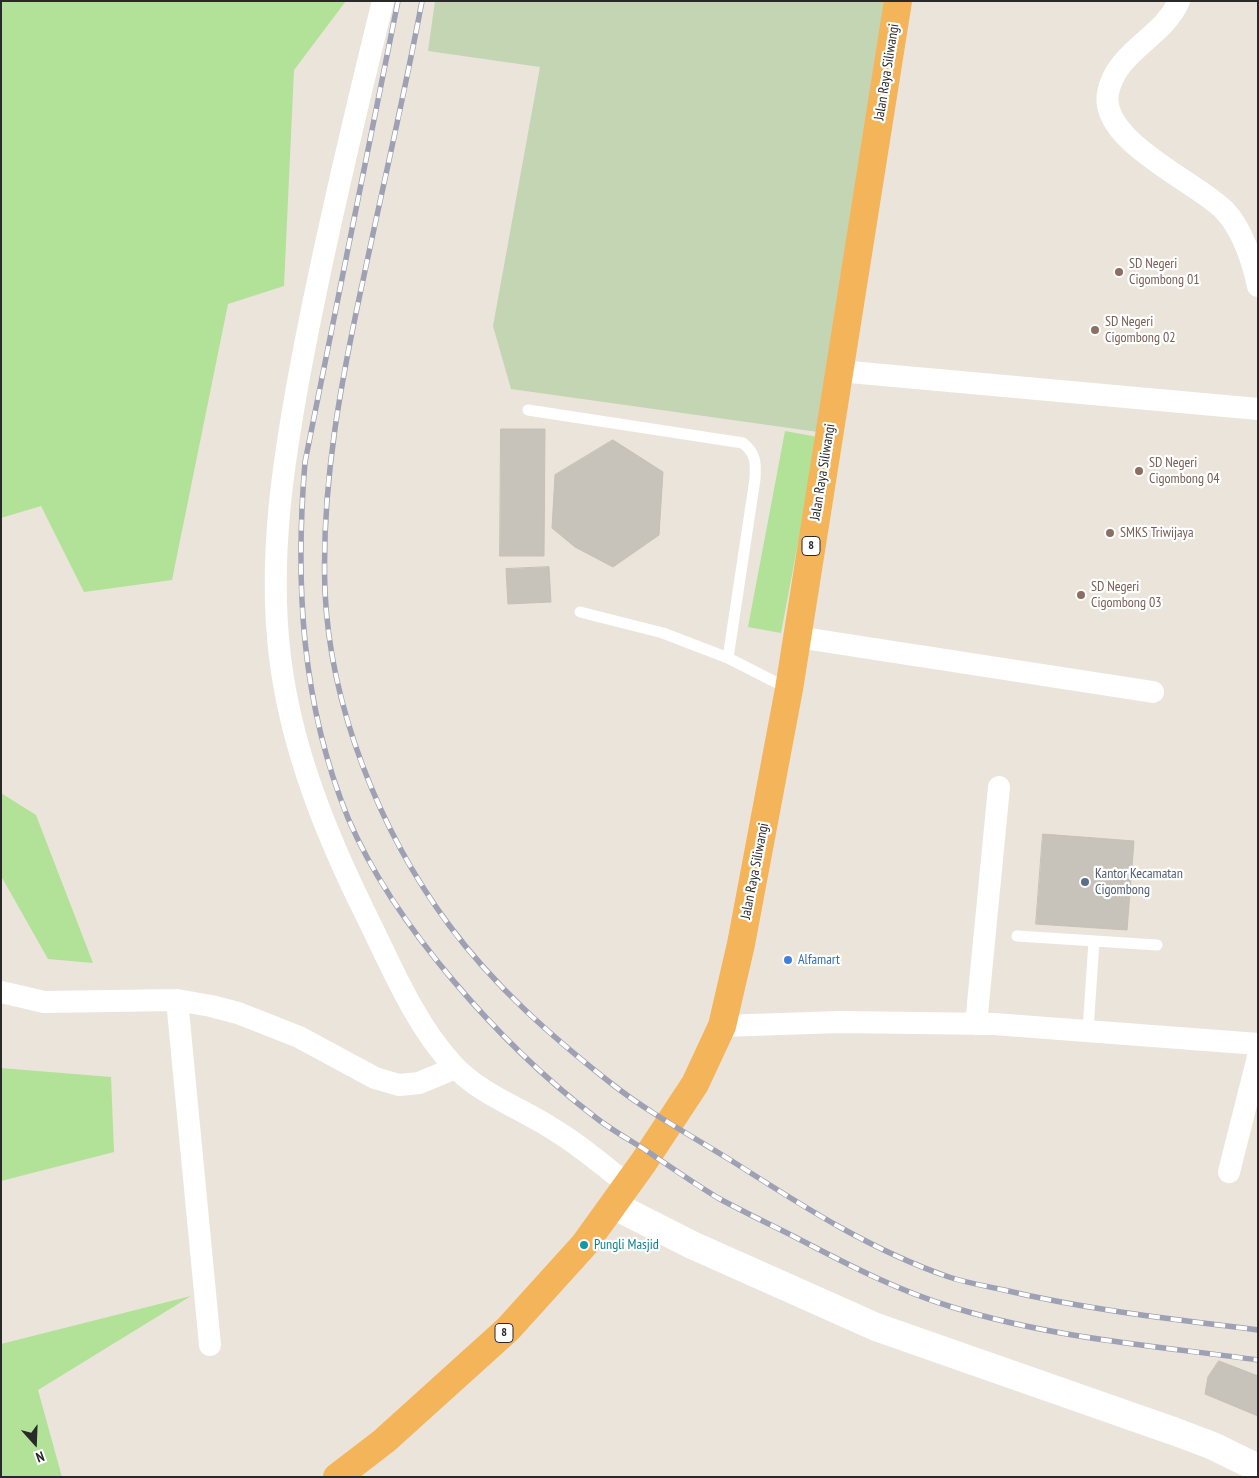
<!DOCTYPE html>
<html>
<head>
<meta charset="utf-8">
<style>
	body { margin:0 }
	#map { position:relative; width:1259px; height:1478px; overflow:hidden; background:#ebe4db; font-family:"PT Sans Narrow",sans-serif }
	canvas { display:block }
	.frame { position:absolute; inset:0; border:2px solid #292929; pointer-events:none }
	.north { position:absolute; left:10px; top:1418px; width:50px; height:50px; -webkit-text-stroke:4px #fff; paint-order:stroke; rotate:160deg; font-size:14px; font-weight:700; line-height:20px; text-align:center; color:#292929 }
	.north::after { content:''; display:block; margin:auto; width:18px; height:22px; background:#292929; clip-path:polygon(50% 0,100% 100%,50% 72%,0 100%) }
</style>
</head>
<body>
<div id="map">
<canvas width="1259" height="1478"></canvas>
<div class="frame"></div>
<div class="north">N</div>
</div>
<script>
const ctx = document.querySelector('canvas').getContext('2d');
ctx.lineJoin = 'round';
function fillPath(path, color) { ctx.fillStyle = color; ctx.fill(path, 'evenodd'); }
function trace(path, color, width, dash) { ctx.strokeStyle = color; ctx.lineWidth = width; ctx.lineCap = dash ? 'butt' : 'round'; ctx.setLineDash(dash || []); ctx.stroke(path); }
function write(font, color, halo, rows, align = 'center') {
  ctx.font = font + ' "PT Sans Narrow",sans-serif'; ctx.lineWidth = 4.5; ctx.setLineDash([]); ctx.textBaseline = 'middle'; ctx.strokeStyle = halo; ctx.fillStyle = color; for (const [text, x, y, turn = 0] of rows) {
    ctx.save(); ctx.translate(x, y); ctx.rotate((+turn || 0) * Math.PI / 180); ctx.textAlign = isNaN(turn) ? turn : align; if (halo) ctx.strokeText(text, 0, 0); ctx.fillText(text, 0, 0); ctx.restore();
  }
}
fillPath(new Path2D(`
	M1,1H346L294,70L284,286L228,304L172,580L84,592L41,506L1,518Z
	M785,431L818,437L781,633L748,627Z
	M1,793L36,815L93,963L48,959L1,876Z
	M1,1068L111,1077L114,1152L1,1181Z
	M191,1296L38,1390L62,1477H1V1344Z`), '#b2e198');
fillPath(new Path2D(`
	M435,1H892L818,432L511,389L493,326L540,67L428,51Z`), '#c4d5b3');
const building = new Path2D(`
	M501,429H545L544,556H500Z
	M613,440L663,472L659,535L613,567L575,547L552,528L555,475Z
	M549,567L551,602L508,604L506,569Z
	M1043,834L1134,841L1127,930L1036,924Z
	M1219,1361L1258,1376V1416L1205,1394L1208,1377Z`);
fillPath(building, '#c7c2ba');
trace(building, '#c6c0b5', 1);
trace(new Path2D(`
	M528,410L743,443C756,454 756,462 755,479L728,658
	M580,612L663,633L728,658L789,689
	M1017,936L1157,945
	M1088,1030L1094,941`), '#fff', 11);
trace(new Path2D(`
	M383,1C353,122 324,243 301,366C283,462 268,559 280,657C291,748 326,834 366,915C391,965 414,1023 453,1065C481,1095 519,1107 553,1129C580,1145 604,1166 628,1185
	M1179,1C1163,38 1116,51 1108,93C1099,141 1197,182 1224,210C1242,228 1253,262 1258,286
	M839,371L1258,409
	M797,637L1153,692
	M1,992L44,1002L177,1000L211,1006L238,1013L299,1037L375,1078L399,1085L419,1083L455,1068
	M177,1000L210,1345
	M976,1024L999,787
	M722,1026L840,1022L994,1024L1258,1044
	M1229,1172L1258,1057`), '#fff', 22);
trace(new Path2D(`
	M613,1205L692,1245L876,1327L1176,1432L1213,1446L1258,1468`), '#fff', 28);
trace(new Path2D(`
	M337,1477L384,1441L508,1329L584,1245L643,1163L695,1084L722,1026L741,944L789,689L898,1`), '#f4b45a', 28);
const rail = new Path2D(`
	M398,1L305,462C295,583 301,703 348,818C394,926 502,1046 595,1117C610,1129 628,1139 644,1149C669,1166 693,1183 718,1198C742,1211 767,1223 791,1235C843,1262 895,1290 952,1307C1051,1338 1156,1346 1258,1360
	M422,1C405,92 384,181 365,271C342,376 321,482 325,591C330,707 380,832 449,925C494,986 552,1037 612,1084C649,1113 692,1136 732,1161C801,1205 870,1250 949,1277C967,1283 986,1286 1004,1290C1088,1310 1173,1319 1258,1330`);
trace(rail, '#9ea1b3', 5.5);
trace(rail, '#fff', 4, [11]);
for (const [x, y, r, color] of [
	[1119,272,5,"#8d6e63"],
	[1095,330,5,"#8d6e63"],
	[1139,471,5,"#8d6e63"],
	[1110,533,5,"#8d6e63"],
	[1081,595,5,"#8d6e63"],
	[1085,882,5,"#5c6f8a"],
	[788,960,5,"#3f7fe0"],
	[584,1245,5,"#0f9aa8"]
]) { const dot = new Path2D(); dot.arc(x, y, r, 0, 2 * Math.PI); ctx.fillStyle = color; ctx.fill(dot); trace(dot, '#fff', 2); }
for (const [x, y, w] of [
	[811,546,18],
	[504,1333,18]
]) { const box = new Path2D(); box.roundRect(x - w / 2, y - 9.5, w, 19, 4); ctx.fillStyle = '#fff'; ctx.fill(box); trace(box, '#292929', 1); }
write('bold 12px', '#292929', null, [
	["8",811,546],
	["8",504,1333]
]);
write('14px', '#292929', '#fff', [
	["Jalan Raya Siliwangi",887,72,-81],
	["Jalan Raya Siliwangi",823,472,-81],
	["Jalan Raya Siliwangi",755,871,-79]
]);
write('14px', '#785e54', '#fff', [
	["SD Negeri",1129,264],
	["Cigombong 01",1129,280],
	["SD Negeri",1105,322],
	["Cigombong 02",1105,338],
	["SD Negeri",1149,463],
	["Cigombong 04",1149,479],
	["SMKS Triwijaya",1120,533],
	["SD Negeri",1091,587],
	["Cigombong 03",1091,603]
], 'left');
write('14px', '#4e5e75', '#fff', [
	["Kantor Kecamatan",1095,874],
	["Cigombong",1095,890]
], 'left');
write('14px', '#366cbe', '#fff', [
	["Alfamart",798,960]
], 'left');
write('14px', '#0d838f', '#fff', [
	["Pungli Masjid",594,1245]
], 'left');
</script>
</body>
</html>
